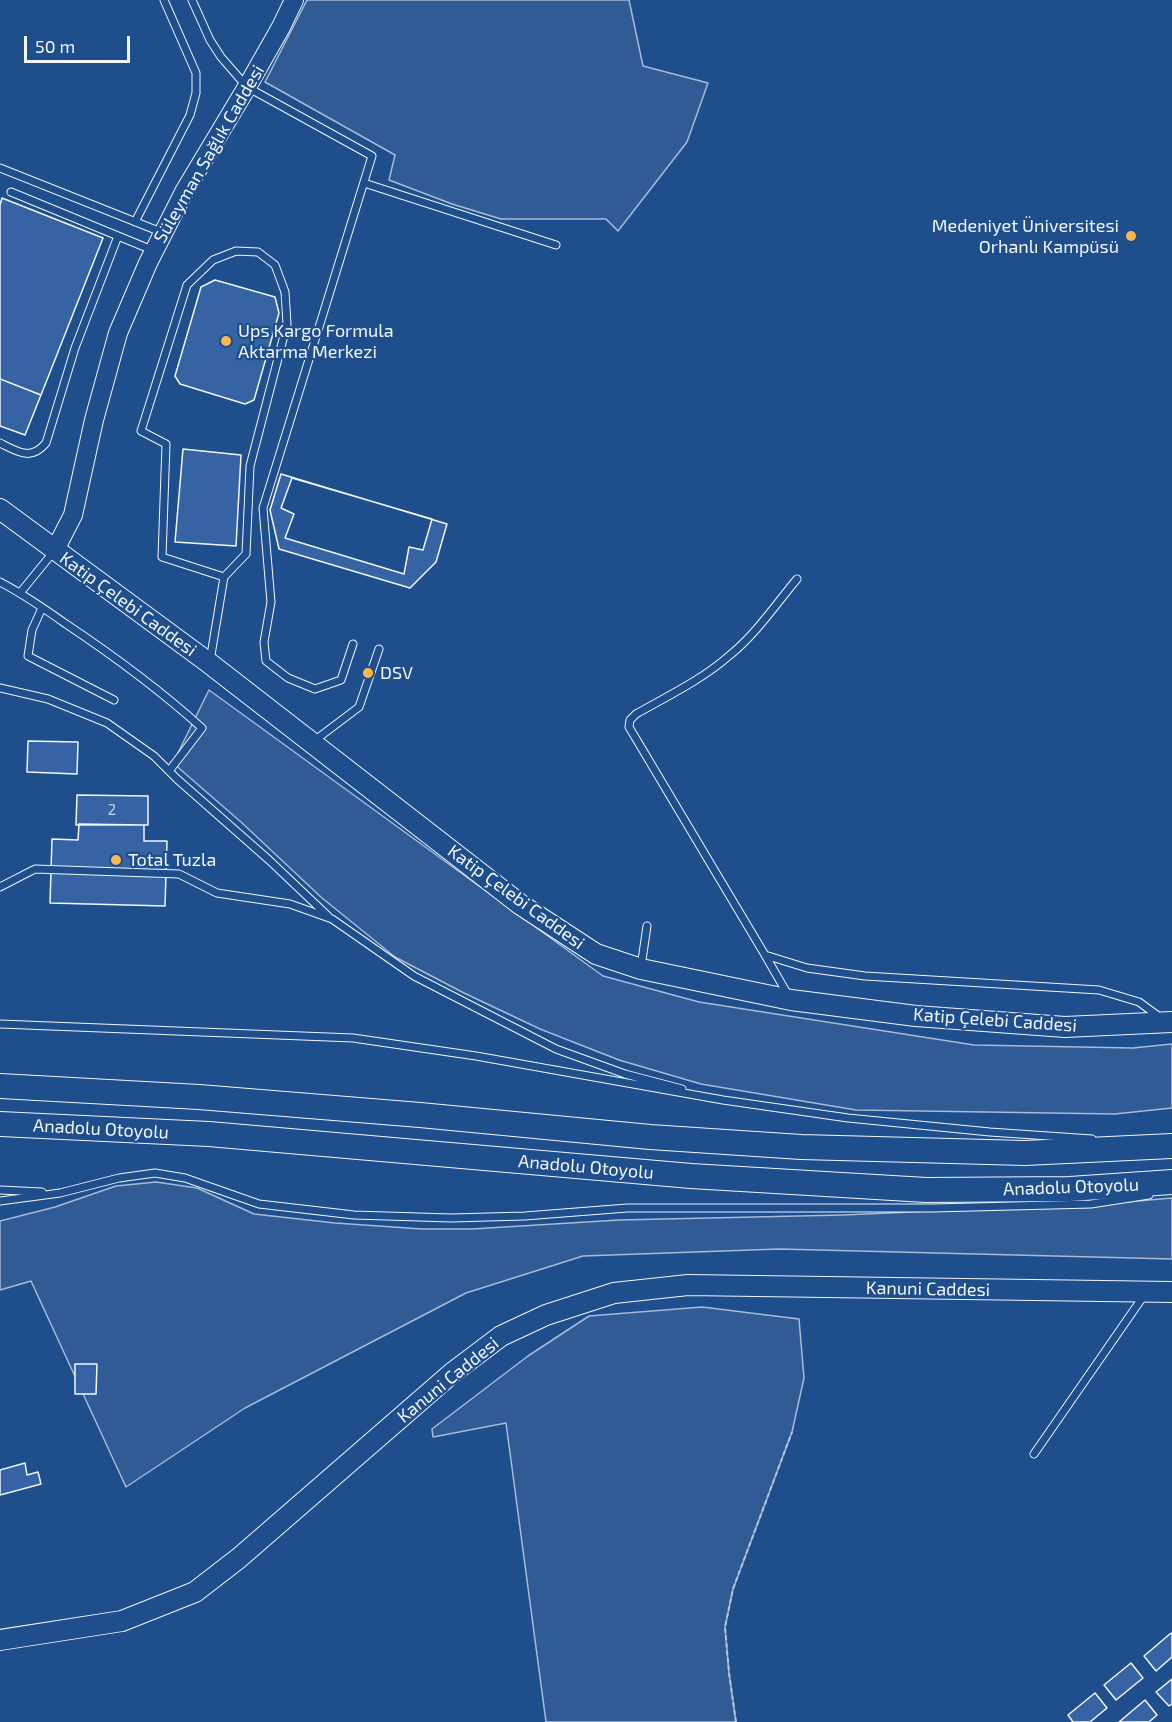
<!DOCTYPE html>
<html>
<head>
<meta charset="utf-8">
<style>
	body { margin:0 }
	#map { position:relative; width:1172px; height:1722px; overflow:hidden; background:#1f4e8c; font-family:"Exo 2",sans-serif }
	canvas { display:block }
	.scale { position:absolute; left:24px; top:36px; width:106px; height:27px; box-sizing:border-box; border:3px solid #f2f6ff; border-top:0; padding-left:8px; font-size:18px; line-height:21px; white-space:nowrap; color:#f2f6ff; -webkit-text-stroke:4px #1f4e8c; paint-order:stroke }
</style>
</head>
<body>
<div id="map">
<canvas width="1172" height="1722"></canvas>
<div class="scale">50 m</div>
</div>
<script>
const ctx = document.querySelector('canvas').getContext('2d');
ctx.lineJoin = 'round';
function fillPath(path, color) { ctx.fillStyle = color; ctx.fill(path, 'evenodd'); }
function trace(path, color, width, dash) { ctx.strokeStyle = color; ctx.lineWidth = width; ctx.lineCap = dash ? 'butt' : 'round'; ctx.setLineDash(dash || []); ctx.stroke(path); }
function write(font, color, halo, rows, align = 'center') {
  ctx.font = font + ' "Exo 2",sans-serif'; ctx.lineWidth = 4.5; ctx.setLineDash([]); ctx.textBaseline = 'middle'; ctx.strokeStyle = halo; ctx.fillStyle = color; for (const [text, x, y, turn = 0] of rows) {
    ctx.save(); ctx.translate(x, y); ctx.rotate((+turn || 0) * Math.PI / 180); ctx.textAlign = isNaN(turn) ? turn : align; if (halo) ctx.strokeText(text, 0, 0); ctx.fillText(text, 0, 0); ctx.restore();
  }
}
const built = new Path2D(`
	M307,0H629L643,66L708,83L687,142L618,231L606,219H501L452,204L389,180L395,155L265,82Z
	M209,690L603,976L699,1002L974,1045L1133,1048L1172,1044V1108L1115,1114L856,1110L701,1084L619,1060L540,1029L464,993L395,957L322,898L241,822L173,763Z
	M156,1182L197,1188L254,1214L335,1223L422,1229H472L619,1220L843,1215L1115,1203L1172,1198V1259L779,1249L583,1256L466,1293L245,1408L126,1487L31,1281L0,1290V1221L55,1207L116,1186Z
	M702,1307L799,1319L804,1378L792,1432L733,1589L725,1627L729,1673L736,1722H546L506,1423L433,1437L432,1429L528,1356L589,1316Z`);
fillPath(built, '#305b95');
trace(built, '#a8bbd7', 1.5);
const building = new Path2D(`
	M2,198L103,238L41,395L0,379V205Z
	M215,280L275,297L279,313L254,400L245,404L180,384L175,376L201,287Z
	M0,379L41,395L25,435L0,426Z
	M183,449L241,455L236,546L175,542Z
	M281,474L447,524L436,562L410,588L279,549L270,510Z
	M292,478L432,519L423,550L409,547L404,574L285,538L294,514L281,508Z
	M28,741L78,742L77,774L27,772Z
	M77,795L148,796V825H76Z
	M79,824L144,825V841H167L165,906L50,903L52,839L78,840Z
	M75,1364H97L96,1394H75Z
	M25,1463L27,1475L38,1472L41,1484L0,1495V1470Z
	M1171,1633L1172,1635V1657L1156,1671L1144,1656Z
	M1131,1663L1143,1678L1116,1700L1104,1685Z
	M1172,1679V1704L1169,1706L1156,1692Z
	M1095,1693L1107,1708L1090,1722H1073L1068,1715Z
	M1145,1700L1157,1715L1149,1722H1119Z`);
fillPath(building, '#3563a3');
trace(building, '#f2f6ff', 1.5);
const lane = new Path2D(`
	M192,0L210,40L221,57L247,87L372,156L263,508L271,602L264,642L266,661L288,678L315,689L341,680L353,644
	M0,168L161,232
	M364,183L556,245
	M11,192L152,250
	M135,222L190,115L196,93V73L164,0
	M0,443C18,452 31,461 46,443L75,348L118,236
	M797,579C776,604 756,634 730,655C703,679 668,696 636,714L630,720L629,727L765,955L807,968L865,976L1099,990L1139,1002L1161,1018
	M0,582C23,594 45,609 66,624C114,656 160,690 202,728L169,771
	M20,593L55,550
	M42,608L32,630L28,656L114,700
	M210,661L224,577L162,557L166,444L141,431L187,285L213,260L236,251L258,252L275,265L285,292L287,324L250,466L246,554L224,577
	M0,688L48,699L107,723L154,756L177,779L269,860L328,916
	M314,741L359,707L379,649
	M0,887L35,869L179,874L217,893L290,904L332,919L414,976L556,1049L625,1074L682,1089
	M765,955L788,995
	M641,967L647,926
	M0,1024L353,1038L476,1056L723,1100L848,1118L990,1132L1092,1139
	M0,1190L42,1192
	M0,1201L60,1193L119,1178L155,1173L185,1178L259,1204L354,1215L451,1218L525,1216L627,1208H933L1091,1204L1149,1195
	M1034,1454L1145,1294`);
const secondary = new Path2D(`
	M55,550L73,515L94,420L118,333L148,263L184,192L247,87L281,27L294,0`);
const primary = new Path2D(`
	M0,509L209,663L521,905L596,954L641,969L791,1000L916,1016L1065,1027L1172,1022
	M0,1640L122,1621L195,1592L239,1558L452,1373L501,1336L546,1315L614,1293L688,1285L1172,1292`);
const highway = new Path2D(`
	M0,1086L199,1097L420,1115L650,1137L801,1147L1025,1153L1172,1146
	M0,1124L209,1134L691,1176L926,1190L1070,1189L1172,1182`);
trace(lane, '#f2f6ff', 9);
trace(secondary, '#f2f6ff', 20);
trace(primary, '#f2f6ff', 22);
trace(highway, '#f2f6ff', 26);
trace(new Path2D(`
	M736,1722L729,1673L725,1627L733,1589L792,1432`), '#b3c4dc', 2, [4.5, 3]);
trace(lane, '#1f4e8c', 7);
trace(secondary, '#1f4e8c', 18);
trace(primary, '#1f4e8c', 20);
trace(highway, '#1f4e8c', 24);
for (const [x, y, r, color] of [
	[1131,236,6,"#ffb74d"],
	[226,341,6,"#ffb74d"],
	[368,673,6,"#ffb74d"],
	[116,860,6,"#ffb74d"]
]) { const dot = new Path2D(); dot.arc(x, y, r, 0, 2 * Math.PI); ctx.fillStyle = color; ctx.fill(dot); trace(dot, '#1f4e8c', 2); }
write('15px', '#c3d1e8', null, [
	["2",112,810]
]);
write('18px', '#f2f6ff', '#1f4e8c', [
	["Süleyman Sağlık Caddesi",209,154,-60],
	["Katip Çelebi Caddesi",128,604,36],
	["Katip Çelebi Caddesi",516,897,36],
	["Katip Çelebi Caddesi",995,1020,4],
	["Anadolu Otoyolu",101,1129,3],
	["Anadolu Otoyolu",586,1167,5],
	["Anadolu Otoyolu",1071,1187,-2],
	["Kanuni Caddesi",928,1289,1],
	["Kanuni Caddesi",448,1380,-39]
]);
write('18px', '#f2f6ff', '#1f4e8c', [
	["Medeniyet Üniversitesi",1119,226,"right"],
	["Orhanlı Kampüsü",1119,247,"right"],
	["Ups Kargo Formula",238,331],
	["Aktarma Merkezi",238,352],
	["DSV",380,673],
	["Total Tuzla",128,860]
], 'left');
</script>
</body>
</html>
